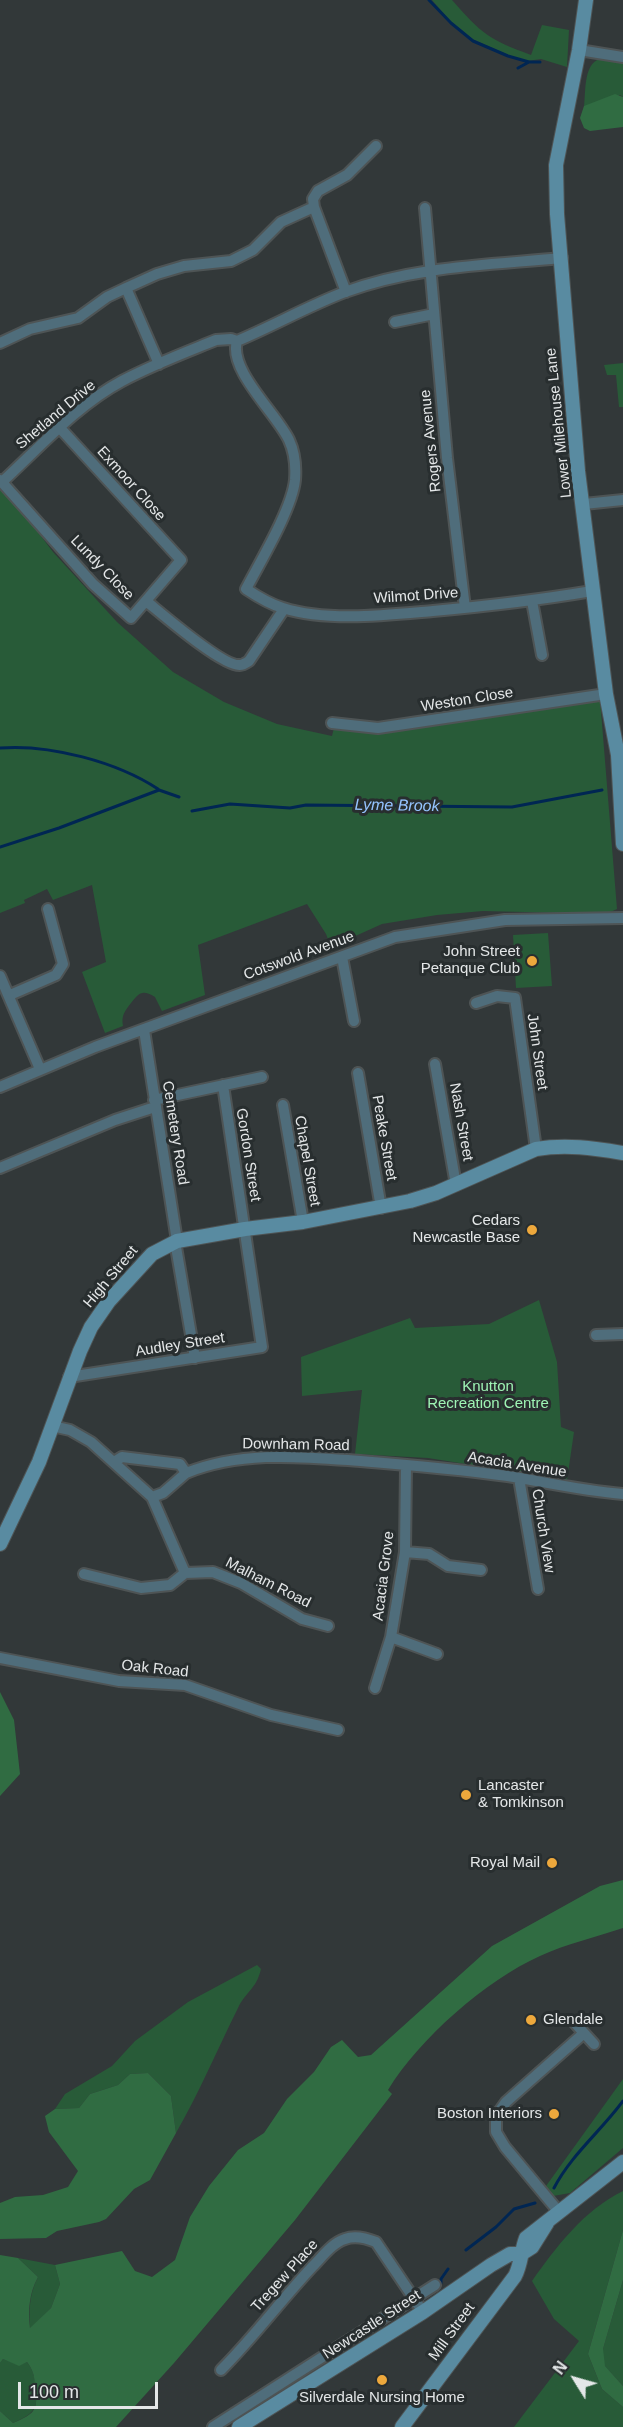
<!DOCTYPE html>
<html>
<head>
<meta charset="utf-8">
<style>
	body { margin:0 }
	#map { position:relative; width:623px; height:2427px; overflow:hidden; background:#323839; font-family:Helvetica,sans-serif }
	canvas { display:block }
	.north { position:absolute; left:545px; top:2349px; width:60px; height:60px; -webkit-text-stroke:4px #282e2f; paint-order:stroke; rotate:307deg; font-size:16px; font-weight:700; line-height:24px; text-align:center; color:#e4e7e8 }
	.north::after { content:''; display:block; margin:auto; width:21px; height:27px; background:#e4e7e8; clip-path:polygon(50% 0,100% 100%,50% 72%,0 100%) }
	.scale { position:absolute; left:18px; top:2382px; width:140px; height:27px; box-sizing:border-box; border:3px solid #e4e7e8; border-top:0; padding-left:8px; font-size:18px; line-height:21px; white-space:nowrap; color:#e4e7e8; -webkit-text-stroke:4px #282e2f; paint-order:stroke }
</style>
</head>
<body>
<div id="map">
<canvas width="623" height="2427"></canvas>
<div class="north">N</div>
<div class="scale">100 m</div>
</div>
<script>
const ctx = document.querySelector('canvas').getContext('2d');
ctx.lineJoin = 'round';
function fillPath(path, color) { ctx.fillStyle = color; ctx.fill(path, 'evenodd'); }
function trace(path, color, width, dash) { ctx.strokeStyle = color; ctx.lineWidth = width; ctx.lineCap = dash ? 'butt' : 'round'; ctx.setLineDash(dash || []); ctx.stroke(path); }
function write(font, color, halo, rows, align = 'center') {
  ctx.font = font + ' Helvetica,sans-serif'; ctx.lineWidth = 6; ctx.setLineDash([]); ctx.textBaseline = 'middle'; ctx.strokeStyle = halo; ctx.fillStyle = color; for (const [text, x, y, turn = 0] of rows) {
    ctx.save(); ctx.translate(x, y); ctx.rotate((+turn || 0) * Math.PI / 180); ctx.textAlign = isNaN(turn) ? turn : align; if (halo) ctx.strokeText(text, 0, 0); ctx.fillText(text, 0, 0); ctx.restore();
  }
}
fillPath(new Path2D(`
	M432,0H452C482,34 488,39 531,55L542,25L569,30L567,67L541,59L527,61L515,58L472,39L451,22Z
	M604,58L623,61V97L620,95L584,107C586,90 583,60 604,58Z
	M623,363V407H619L616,375H607L604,365Z
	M0,488L19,507L53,552L117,622L173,672L224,702L277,724L332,736L334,728L600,699L617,909L606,914L483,911L437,915L382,924L331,947L326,934L307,904L198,945L205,995L162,1011L155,997C142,989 139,993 131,1003C125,1011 121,1015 123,1026L105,1033L82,972L106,962L92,885L53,900L47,889L24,900L25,903L0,913Z
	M548,933L552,986L516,988L513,935Z
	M539,1300L557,1362L561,1427L574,1432L567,1480L428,1458L355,1454L362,1390L302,1396L301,1357L410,1318L415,1328L489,1324Z
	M257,1965L261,1969C256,1990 246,1991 238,2008C217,2050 199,2093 176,2133L171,2096L148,2073L130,2074L118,2085L90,2094L79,2108L55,2109L65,2094L112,2066L135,2041L188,2002Z
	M623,2079V2148L570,2193L553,2196L546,2186Z
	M623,2191V2230L588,2354L602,2389L623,2407V2427H514L579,2341L554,2319L532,2281C556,2247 584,2210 623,2191Z
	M18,2258L55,2265L60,2284L51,2308L30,2329C29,2309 29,2295 38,2277Z
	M623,2280V2386L603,2364V2349Z
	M3,2359L19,2365L27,2362C34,2371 34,2376 36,2388C39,2409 32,2415 13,2423L0,2411V2363Z`), '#285b38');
fillPath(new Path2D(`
	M615,94L623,97V127L590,131L584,128L580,118L584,106Z
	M0,1692L14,1720L20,1774L0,1796Z
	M623,1880V1928C596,1937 566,1944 540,1956C486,1980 419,2039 388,2090L392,2094L295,2220L174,2363L116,2427H0V2411L13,2423C37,2413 38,2409 35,2385C34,2374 33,2370 27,2362L19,2366L3,2359L0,2363V2255L18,2258L38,2277C29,2294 28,2310 30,2328L51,2308L60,2284L55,2265L122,2251L135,2271L152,2277L175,2260L190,2217L209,2186L238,2150L264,2133L287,2099L314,2072L331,2047L342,2040L358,2057L371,2055L492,1946L600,1886Z
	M148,2073L171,2096L176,2133L150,2180L134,2189L106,2219L99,2222L57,2231L46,2238L0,2239V2203L15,2197L43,2195L68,2187L78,2171L49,2132L45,2116L55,2109L79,2108L90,2094L118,2085L130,2074Z
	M623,2230V2280L603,2349L605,2366L623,2386V2407L602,2389L588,2354Z`), '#306c42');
trace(new Path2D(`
	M429,0L451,23L473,41L508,56L529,62H540
	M518,68L529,62
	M0,748C50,744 117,762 158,789
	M192,811L230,804L290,808L306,805L512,807L602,790
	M0,847L59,828L159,790L179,797
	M554,2188C571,2155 601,2131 623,2101
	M466,2250L496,2227L514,2209L535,2203
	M441,2283V2279L448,2269`), '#002653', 3);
const street = new Path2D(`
	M579,50L623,57
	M314,207L313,199L318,191L347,175L376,146
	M425,208L447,458L465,608
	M395,322L434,314
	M237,341C228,370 277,414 289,440C295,453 296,467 295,480C292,509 260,562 246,589C258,597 269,604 283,608C327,622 387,615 433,611C487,606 539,600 592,591
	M237,341C273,326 308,306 345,292C415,266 489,265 562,258
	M0,343L30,329L78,318L107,297L126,288
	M159,364L126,288L157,274L184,266L231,261L253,250L281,222L314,207L346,292
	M0,480L93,584L131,618L181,560L60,428
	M2,482C40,447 77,405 122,381C152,365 184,353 216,340L231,339L237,341
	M584,504L623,500
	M146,601C161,613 223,667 240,665C243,665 246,663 249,661L284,609
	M532,601L542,655
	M332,723L378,728L606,694
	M342,957L354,1021
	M0,976L40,1069
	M10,995L56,975L63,964L48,909
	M476,1003L497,996L515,998L536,1149
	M144,1030L177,1241
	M435,1064L456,1185
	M358,1073L381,1208
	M0,1087L95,1047L395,937L505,920L623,918
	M154,1100L262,1077
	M283,1105L303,1222
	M0,1168L115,1120L155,1107
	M175,1241L195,1358
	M596,1335L623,1334
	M69,1377L262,1347L223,1085
	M52,1426L70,1430L91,1442L152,1497L185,1573L213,1572L241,1583L302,1619L328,1626
	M114,1462L122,1457L180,1464L186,1473C238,1452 293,1456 348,1460C405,1465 463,1469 520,1478C554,1484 588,1491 623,1494
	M519,1478L538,1589
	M152,1497L163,1493L186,1473
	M405,1552L429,1554L448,1566L481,1570
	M84,1574L141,1588L170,1585L185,1573
	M391,1637L437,1654
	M0,1658L119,1681L185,1685L271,1715L338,1730
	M375,1688L391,1637L405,1552L406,1465
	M573,2021L594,2044
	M559,2212L505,2147L496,2132V2116L506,2102L584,2033
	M221,2370C254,2337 281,2300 313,2266C322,2257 332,2243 345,2239C355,2235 366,2238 376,2242L423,2312
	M213,2427L435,2285`);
const secondary = new Path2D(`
	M586,0L579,50L556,165L557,214L578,471L606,694L618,755L623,844
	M0,1544L39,1462L80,1351L91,1327L109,1301L152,1254L177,1241L245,1229L303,1222L410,1201L436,1193L536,1149C566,1144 593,1148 623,1153
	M239,2427L423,2312L491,2265L510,2254H521L532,2247L547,2223
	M402,2427L515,2276C521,2265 521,2251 526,2238L623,2162`);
trace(street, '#4e5455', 14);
trace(secondary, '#4e5455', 16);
trace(street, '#4f6d7b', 10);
trace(secondary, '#598ba1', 14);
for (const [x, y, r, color] of [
	[532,961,6,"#eda83c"],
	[532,1230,6,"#eda83c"],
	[466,1795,6,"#eda83c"],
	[552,1863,6,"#eda83c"],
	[531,2020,6,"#eda83c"],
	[554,2114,6,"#eda83c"],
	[382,2380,6,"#eda83c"]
]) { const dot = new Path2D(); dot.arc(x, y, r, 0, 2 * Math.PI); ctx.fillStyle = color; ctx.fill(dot); trace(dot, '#282e2f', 2); }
write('15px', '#e4e7e8', '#282e2f', [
	["Shetland Drive",56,415,-40],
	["Lower Milehouse Lane",559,423,-96],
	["Rogers Avenue",431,441,-96],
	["Exmoor Close",131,484,48],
	["Lundy Close",102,568,46],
	["Wilmot Drive",416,596,-4],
	["Weston Close",467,700,-9],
	["Cotswold Avenue",299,956,-20],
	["John Street",537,1052,82],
	["Nash Street",461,1122,80],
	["Cemetery Road",175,1133,81],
	["Peake Street",384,1138,80],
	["Gordon Street",248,1155,81],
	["Chapel Street",307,1161,80],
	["High Street",111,1277,-50],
	["Audley Street",180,1345,-9],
	["Downham Road",296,1445,1],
	["Acacia Avenue",517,1465,9],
	["Church View",543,1531,81],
	["Acacia Grove",384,1576,-83],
	["Malham Road",268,1583,27],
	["Oak Road",155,1669,6],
	["Tregew Place",285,2276,-48],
	["Newcastle Street",372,2325,-33],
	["Mill Street",452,2332,-54]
]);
write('15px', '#e4e7e8', '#282e2f', [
	["John Street",520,952],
	["Petanque Club",520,969],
	["Cedars",520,1221],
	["Newcastle Base",520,1238],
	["Lancaster",478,1786,"left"],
	["& Tomkinson",478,1803,"left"],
	["Royal Mail",540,1863],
	["Glendale",543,2020,"left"],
	["Boston Interiors",542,2114],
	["Silverdale Nursing Home",382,2398,"center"]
], 'right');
write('15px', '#9ef4b4', '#282e2f', [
	["Knutton",488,1387],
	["Recreation Centre",488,1404]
]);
write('italic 16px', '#95c4ff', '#282e2f', [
	["Lyme Brook",397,806,1]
]);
</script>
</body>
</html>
